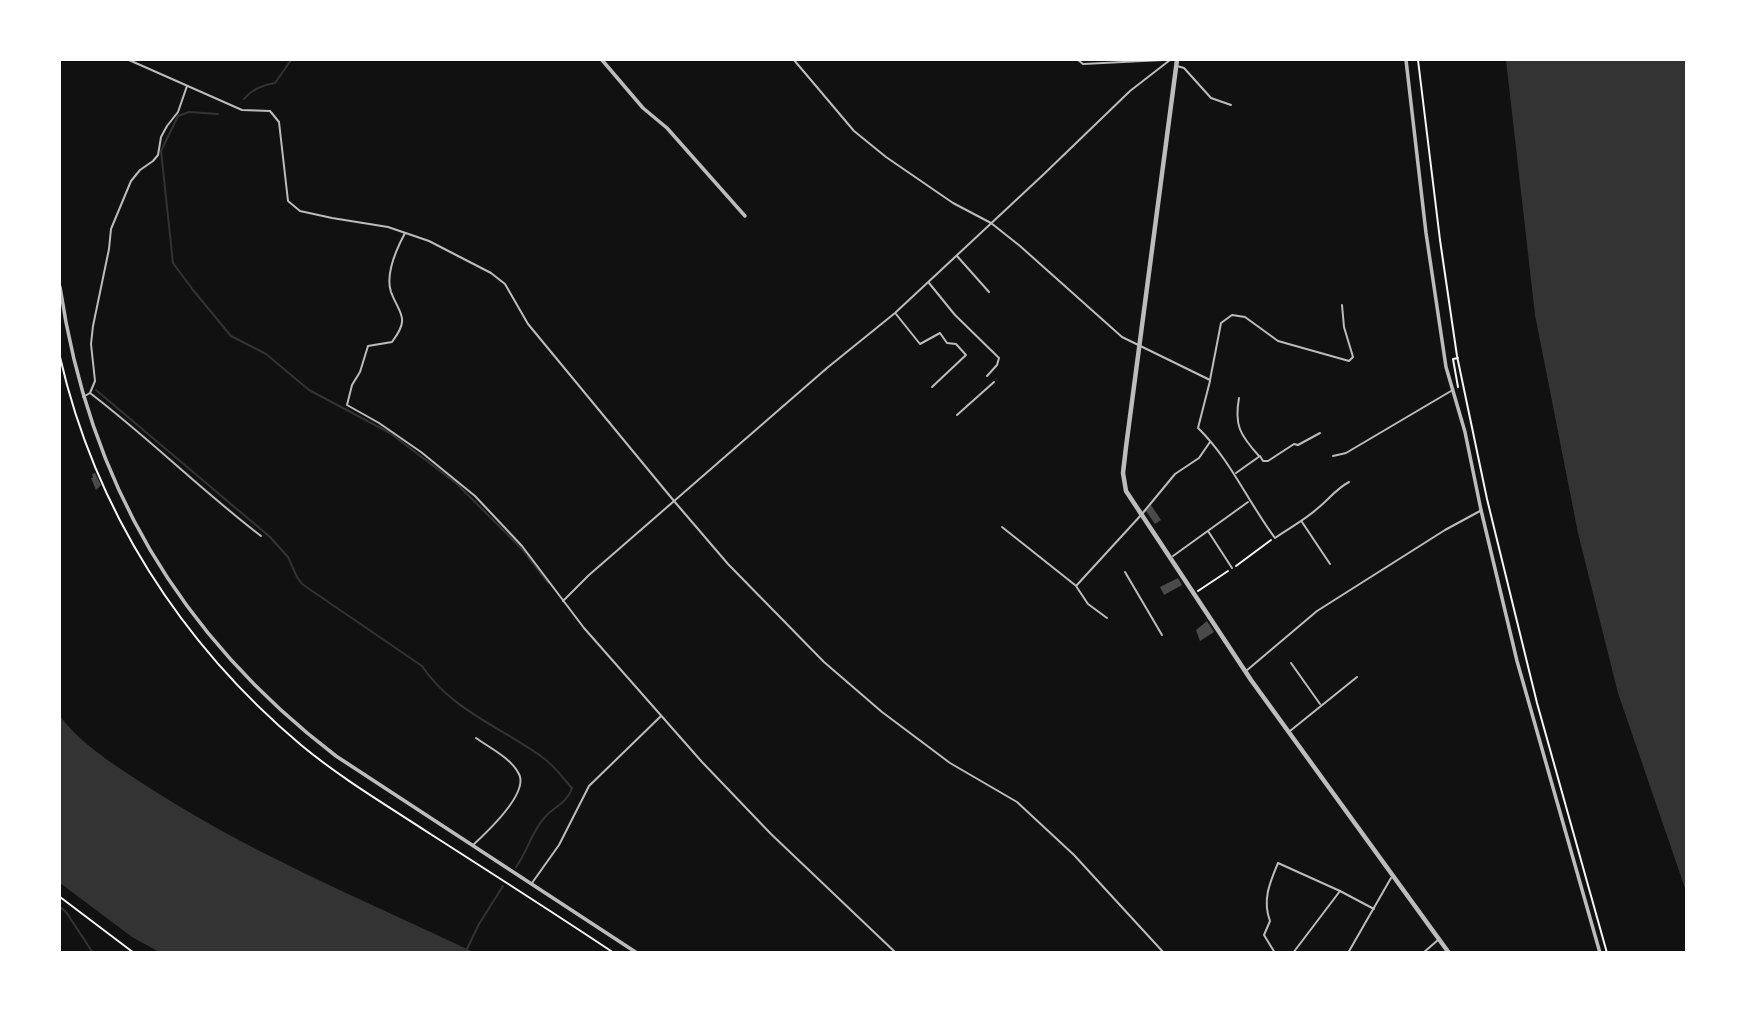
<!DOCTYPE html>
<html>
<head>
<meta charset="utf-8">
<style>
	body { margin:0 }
	#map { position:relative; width:1746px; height:1012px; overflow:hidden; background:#111; font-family:Signika,sans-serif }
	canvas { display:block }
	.frame { position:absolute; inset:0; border:61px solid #fff; pointer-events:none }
</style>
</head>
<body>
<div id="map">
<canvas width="1746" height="1012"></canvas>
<div class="frame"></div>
</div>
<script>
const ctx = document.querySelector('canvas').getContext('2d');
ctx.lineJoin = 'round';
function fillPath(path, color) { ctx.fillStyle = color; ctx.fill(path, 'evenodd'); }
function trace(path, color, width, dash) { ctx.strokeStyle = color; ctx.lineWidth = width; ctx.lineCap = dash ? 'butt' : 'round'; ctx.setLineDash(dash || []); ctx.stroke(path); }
fillPath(new Path2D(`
	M1506,60H1686V891L1618,693L1578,533L1535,315Z
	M60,716C82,745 112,763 142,783C245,851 362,899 473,952L161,953L132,937L60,883Z`), '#333');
trace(new Path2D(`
	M244,99C252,89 262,85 275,83L291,60
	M218,114L189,112L178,116L161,151L173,263L193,290L231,336L266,354L309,390L390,433L456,483L522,549L548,583
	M96,390L270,537L288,557L297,577L302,584L422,666C450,709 502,728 542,757C554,765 563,778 572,788C568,802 554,807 545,817C531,832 528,851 516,867
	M60,907L66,912L93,953
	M465,953L479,924L503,886`), '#333', 2);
fillPath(new Path2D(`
	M95,473L101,485L96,490L91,478H93L92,474Z
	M1151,505L1161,520L1155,524L1146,511Z
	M1178,578L1182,585L1164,595L1160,587Z
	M1207,621L1214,632L1200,641L1196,630Z`), '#4a4a4a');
trace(new Path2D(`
	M1418,60L1440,240L1457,356L1487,499L1537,703L1607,953
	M60,357C95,510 181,644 301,745C342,779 388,806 432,835C493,874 554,913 614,953
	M1458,387L1453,359L1458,358
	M1236,566L1271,540
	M1198,591L1228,571
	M60,897L134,953`), '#f5f5f5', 2);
trace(new Path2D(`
	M129,60L242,110L270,111L279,122L288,201L300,211L332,218L388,227L429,241L491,273L505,284L528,324L674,501L728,564L824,662L882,712L950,763L1017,802L1074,855L1164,953
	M794,60L854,131L886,157L953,203L991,223L1020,246L1122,337L1210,380L1221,323L1232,315L1245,317L1278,341L1349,361L1353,357L1344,327L1342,305
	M1078,60L1083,64L1163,60
	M1177,66L1184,68L1211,98L1231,105
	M405,233C397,248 385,274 391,292C399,314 411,317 392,342L368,346L360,372L352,385L347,405L379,423L421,452L475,496L522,546L584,628L702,762L771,834L896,953
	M957,256L989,292
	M929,283L955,315L999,358L997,365L987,376
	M896,314L920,344L940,333L947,343L956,344L966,355L932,387
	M1210,381L1198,428C1230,459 1248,502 1275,538C1289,528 1305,520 1318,508C1329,499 1336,489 1349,482
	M90,393C149,438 202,491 261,536
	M83,397L90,393L95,381L91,344L93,326L109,249L111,229L131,181L140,170L153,161L158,155L161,137L167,126L178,112L187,86
	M1239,398C1234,425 1240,435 1259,456
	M957,415L994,382
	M1333,456L1346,453L1451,391
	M1236,473L1260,456L1263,461H1268L1294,444L1298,445L1320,433
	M1302,522L1330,564
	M1002,527L1075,585
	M1208,531L1232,568
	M1173,556L1248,502
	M1125,572L1162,635
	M563,601L589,575L827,368L895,313L1044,174L1130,91L1170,60
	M1107,618L1088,604L1076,586L1142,514L1175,474L1199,458L1210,442
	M1291,663L1320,704
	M1246,671L1317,611L1445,530L1480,511
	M1290,731L1357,677
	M473,845C486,833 529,794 519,774C511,758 490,748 476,738
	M532,883L559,845L589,786L660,717
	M1275,953L1264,935L1270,921C1262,900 1270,882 1278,863L1340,891
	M1293,953L1340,891L1374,909
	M1348,953L1391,878
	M1423,953L1438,940`), '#bcbcbc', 2);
trace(new Path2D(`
	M602,60L643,108L667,128L745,216
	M1406,60L1426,233L1446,367L1465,432L1481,510L1517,661L1600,953
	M60,287C89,482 179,636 336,756L637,953`), '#bcbcbc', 3.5);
trace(new Path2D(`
	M1177,60L1126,447L1123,473L1126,491L1251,680L1449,953`), '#bcbcbc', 4.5);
</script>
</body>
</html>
